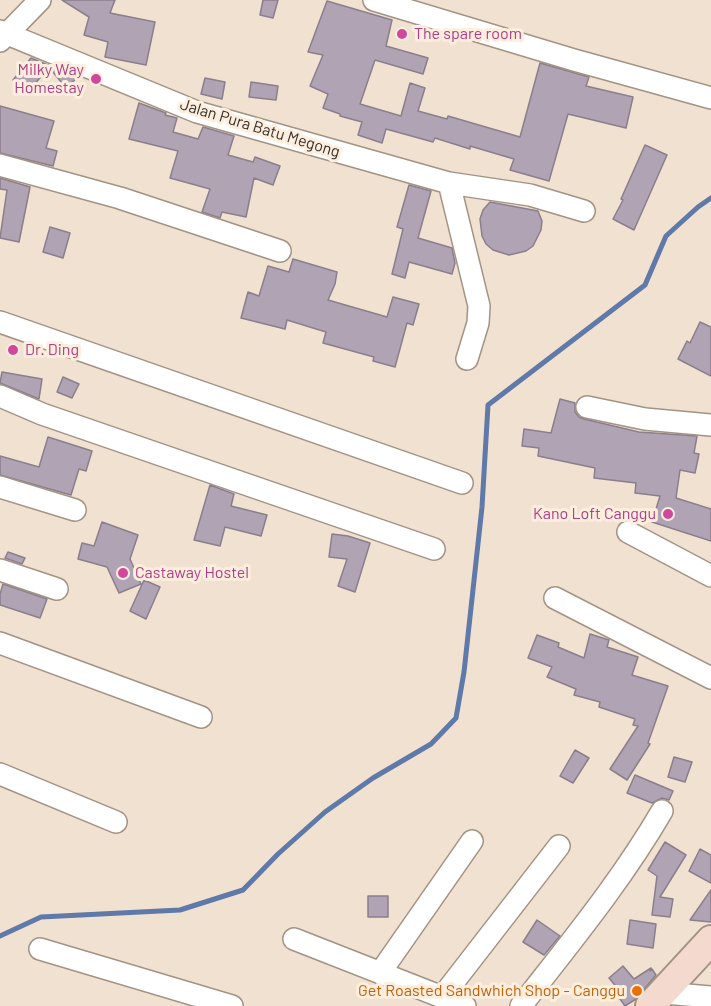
<!DOCTYPE html>
<html>
<head>
<meta charset="utf-8">
<style>
	body { margin:0 }
	canvas { display:block; background:#f0e1d1 }
</style>
</head>
<body>
<canvas width="711" height="1006"></canvas>
<script>
const ctx = document.querySelector('canvas').getContext('2d');
ctx.lineJoin = 'round';
function trace(path, color, width, dash) { ctx.strokeStyle = color; ctx.lineWidth = width; ctx.lineCap = dash ? 'butt' : 'round'; ctx.setLineDash(dash || []); ctx.stroke(path); }
function fillPath(path, color) { ctx.fillStyle = color; ctx.fill(path, 'evenodd'); }
function write(font, color, halo, rows, align = 'center') {
  ctx.font = font + ' Barlow,sans-serif'; ctx.lineWidth = 6; ctx.setLineDash([]); ctx.textBaseline = 'middle'; ctx.strokeStyle = halo; ctx.fillStyle = color; for (const [text, x, y, turn = 0] of rows) {
    ctx.save(); ctx.translate(x, y); ctx.rotate((+turn || 0) * Math.PI / 180); ctx.textAlign = isNaN(turn) ? turn : align; if (halo) ctx.strokeText(text, 0, 0); ctx.fillText(text, 0, 0); ctx.restore();
  }
}
trace(new Path2D(`
	M0,936L41,917L180,910L243,890L278,854L325,812L373,778L431,744L456,718L464,672L482,507L488,405L645,285L666,236L698,207L711,198`), '#5f79a9', 5);
const building = new Path2D(`
	M62,0H115L110,13L155,22L146,65L105,57L108,42L84,35L89,17Z
	M263,0H278L273,18L260,15Z
	M327,1L392,20L386,46L428,58L423,74L375,60L360,104L401,116L410,83L425,88L418,111L447,119L448,116L520,137L540,63L589,77L586,86L633,97L626,128L568,114L549,181L510,170L514,159L470,146V149L435,138L433,142L386,129L382,143L358,135L362,122L340,116V114L323,108L328,94L310,86L323,55L308,52Z
	M31,58L50,66L28,92L13,80Z
	M57,68L78,77L66,88L53,72Z
	M205,78L225,82L222,99L201,94Z
	M251,82L278,86L276,100L249,97Z
	M139,103L166,113L165,115L177,118L173,132L198,139L203,127L234,136L228,155L253,162L255,157L280,166L273,185L254,178L246,217L222,212L220,218L202,212L210,189L170,178L178,151L129,139Z
	M0,106L54,121L46,148L57,151L53,166L0,153Z
	M645,145L667,155L634,230L613,219L623,200L621,199Z
	M0,178L30,187L19,242L0,238L7,190L0,189Z
	M409,185L431,191L418,238L452,248L455,263L452,274L409,262L405,278L392,274L403,229L397,227Z
	M490,202L538,211L542,221L541,230L533,246L526,251L509,255L493,250L486,244L482,236L480,219L483,210Z
	M50,227L70,233L63,258L43,252Z
	M293,259L337,272L335,284L328,300L387,317L393,297L419,304L413,325L407,323L395,367L373,361L374,357L323,343L326,332L287,320L285,329L241,318L248,292L259,296L268,266L289,272Z
	M700,322L711,327V376L678,359L687,341L690,343Z
	M2,372L42,379L39,399L0,383Z
	M63,377L79,384L72,398L57,392Z
	M560,399L575,403V412L579,417L584,419L639,432L697,436L694,453L699,454L695,473L680,470L676,498L711,509V541L652,522L660,496L635,493L636,483L594,478L595,468L538,456L539,448L522,446L524,429L551,433Z
	M48,437L92,451L86,471L79,469L71,495L0,475V456L39,467Z
	M210,485L234,494L231,506L267,515L261,536L225,527L220,546L194,540Z
	M102,522L138,535L130,559L141,584L119,593L107,567L78,559L82,543L94,546Z
	M332,534L348,536L370,543L355,592L338,586L347,559L329,557Z
	M8,552L25,558L22,564L5,558Z
	M144,580L160,587L146,619L130,611Z
	M3,584L47,599L40,618L0,605V594Z
	M590,634L609,640L607,647L638,657L632,675L668,686L648,743L650,744L627,780L610,769L638,726L633,725L635,719L599,707L600,702L574,695L576,689L547,677L552,667L528,658L537,635L559,643L558,647L584,658Z
	M575,750L589,758L573,783L560,776Z
	M674,757L692,762L685,782L668,777Z
	M635,775L673,791L669,800L662,798L652,803L627,793Z
	M665,842L686,855L660,897L673,899L670,917L652,915L657,876L648,870Z
	M700,849L711,855V883L689,871Z
	M711,890V922L690,920Z
	M368,896H388V917H368Z
	M537,920L560,936L544,955L523,942Z
	M630,920L656,924L653,948L627,944Z
	M623,966L634,979L651,968L650,971L652,969L656,975L636,999L625,1006L615,992L619,990L609,978Z`);
fillPath(building, '#b0a3b3');
trace(building, '#8b7e8d', 1.5);
const street = new Path2D(`
	M374,0L574,60L711,98
	M0,31L197,112L449,183L530,195L584,211
	M0,41L40,0
	M0,165L120,198L280,251
	M449,183L479,306L478,323L467,359
	M0,322L462,483
	M0,396L42,414L434,549
	M587,407L645,419L711,425
	M0,487L75,510
	M628,532L711,576
	M0,570L57,589
	M555,598L711,678
	M0,643L201,717
	M0,774L116,822
	M294,939L465,1006
	M40,949L232,1006
	M380,973L472,841
	M664,993L711,997
	M442,997L559,846
	M521,1006C570,943 622,880 662,811`);
const secondary = new Path2D(`
	M650,1006L711,940`);
trace(street, '#a29385', 24);
trace(secondary, '#a29385', 32);
trace(street, '#fff', 21);
trace(secondary, '#f4d9cf', 28);
for (const [x, y, r, color] of [
	[402,34,6,"#d1479c"],
	[96,79,6,"#d1479c"],
	[13,350,6,"#d1479c"],
	[668,514,6,"#d1479c"],
	[123,573,6,"#d1479c"],
	[637,991,6,"#e8710a"]
]) { const dot = new Path2D(); dot.arc(x, y, r, 0, 2 * Math.PI); ctx.fillStyle = color; ctx.fill(dot); trace(dot, '#feeede', 2); }
write('16px', '#b23c85', '#feeede', [
	["The spare room",414,34],
	["Milky Way",84,70,"right"],
	["Homestay",84,88,"right"],
	["Dr. Ding",25,350],
	["Kano Loft Canggu",656,514,"right"],
	["Castaway Hostel",135,573]
], 'left');
write('16px', '#37312b', '#feeede', [
	["Jalan Pura Batu Megong",260,128,17]
]);
write('16px', '#c56008', '#feeede', [
	["Get Roasted Sandwhich Shop - Canggu",625,991]
], 'right');
</script>
</body>
</html>
